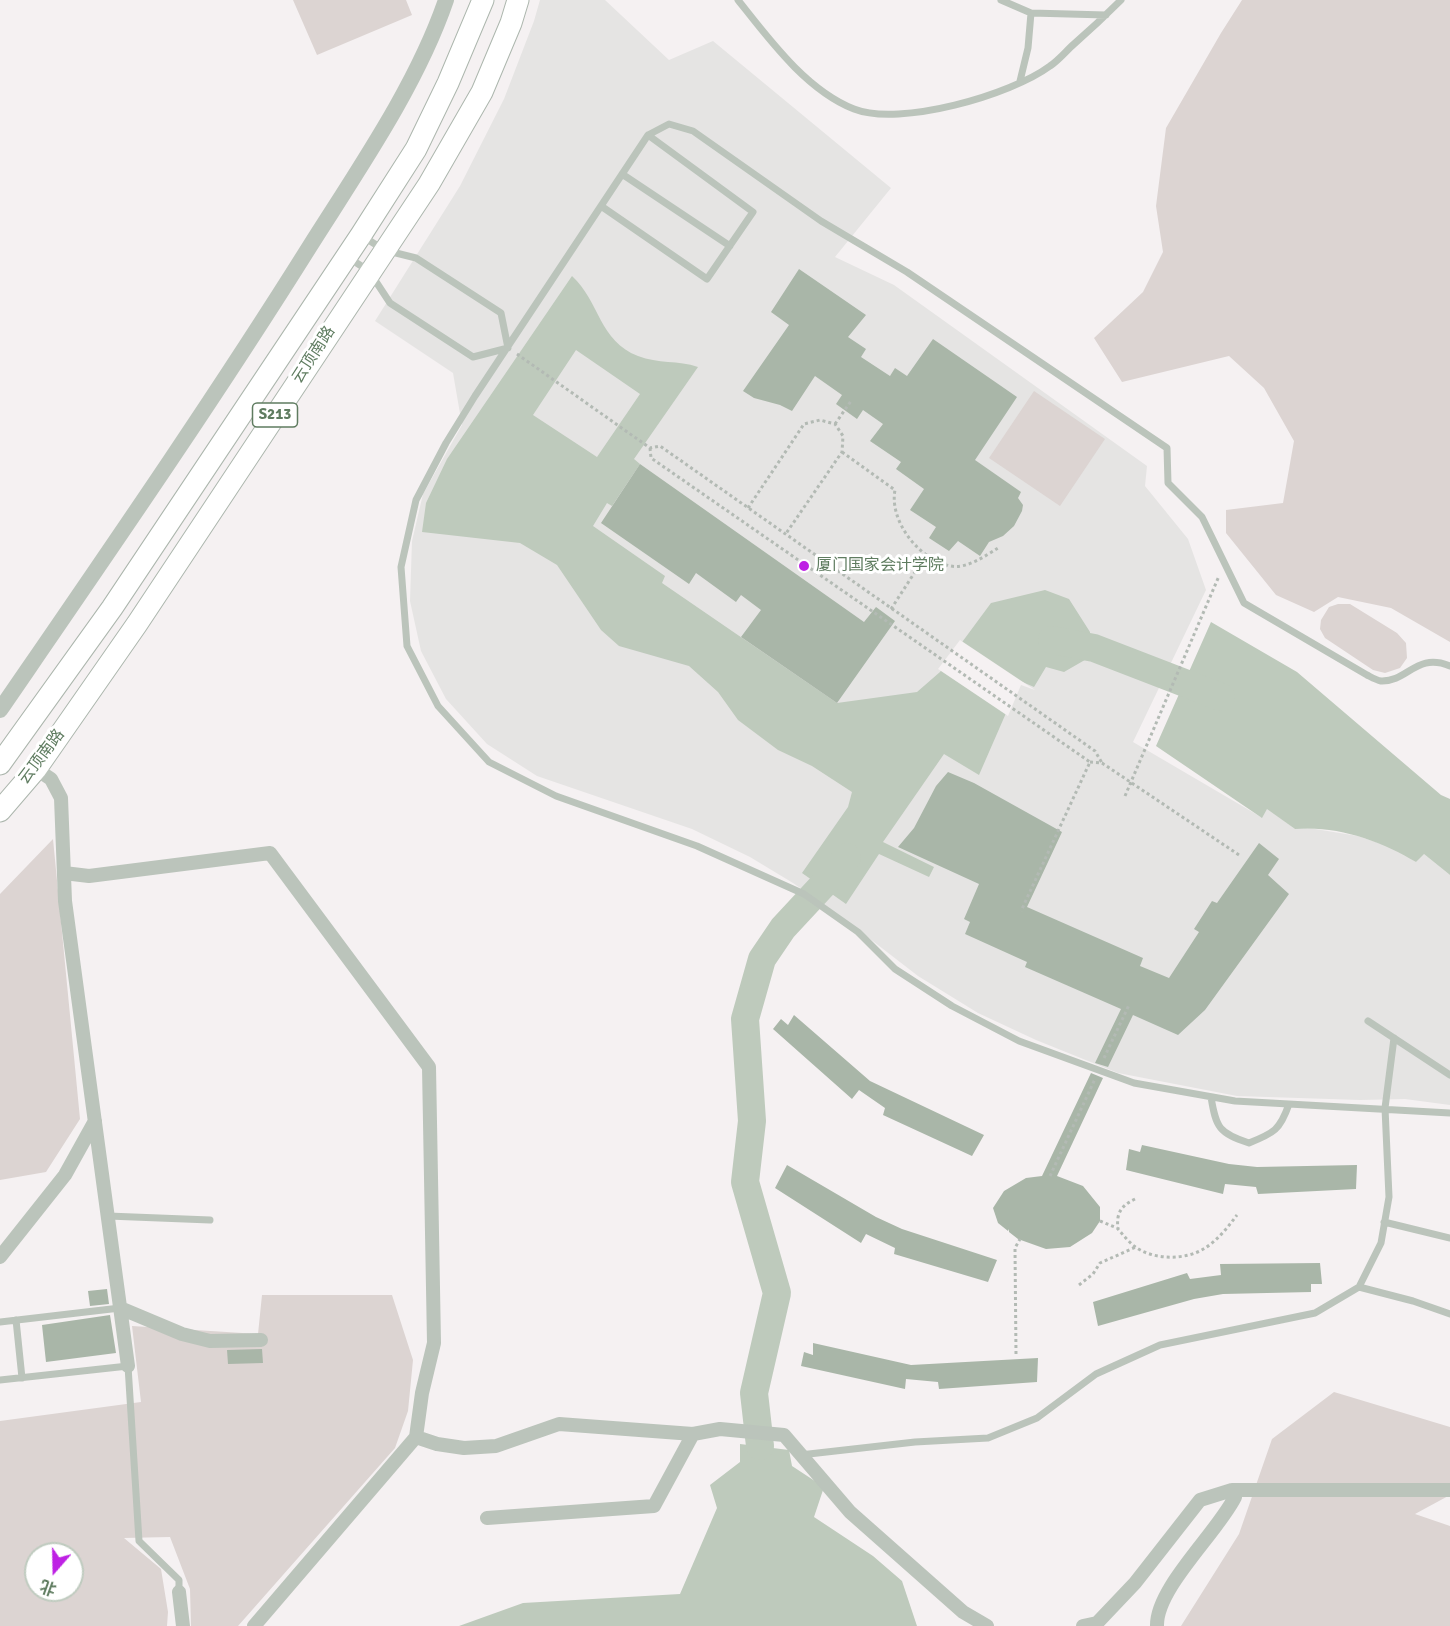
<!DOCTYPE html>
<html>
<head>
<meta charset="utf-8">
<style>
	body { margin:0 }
	#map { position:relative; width:1450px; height:1626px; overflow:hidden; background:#f5f1f2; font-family:Signika,"Noto Sans SC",sans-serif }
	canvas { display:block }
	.north { position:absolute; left:24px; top:1542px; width:60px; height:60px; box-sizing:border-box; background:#fff; border:2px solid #bfcbbf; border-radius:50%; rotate:200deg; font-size:16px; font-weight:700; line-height:24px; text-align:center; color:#5f7c60 }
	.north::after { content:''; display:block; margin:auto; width:21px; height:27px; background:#be21e4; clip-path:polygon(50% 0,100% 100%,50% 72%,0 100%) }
</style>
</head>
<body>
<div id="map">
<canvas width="1450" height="1626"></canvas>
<div class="north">北</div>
</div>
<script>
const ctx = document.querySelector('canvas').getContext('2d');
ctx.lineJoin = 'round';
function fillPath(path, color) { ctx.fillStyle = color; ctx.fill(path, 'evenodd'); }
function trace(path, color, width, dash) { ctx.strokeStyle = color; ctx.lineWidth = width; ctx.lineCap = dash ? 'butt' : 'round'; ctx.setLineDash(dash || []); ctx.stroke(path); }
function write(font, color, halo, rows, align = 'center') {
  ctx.font = font + ' Signika,"Noto Sans SC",sans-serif'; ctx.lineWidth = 6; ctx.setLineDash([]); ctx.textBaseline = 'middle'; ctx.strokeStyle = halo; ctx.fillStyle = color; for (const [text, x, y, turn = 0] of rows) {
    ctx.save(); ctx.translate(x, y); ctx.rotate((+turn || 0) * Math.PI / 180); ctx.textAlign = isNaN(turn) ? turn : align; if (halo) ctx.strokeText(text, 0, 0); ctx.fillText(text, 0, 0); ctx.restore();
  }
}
fillPath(new Path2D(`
	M540,0H605L669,60L713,41L891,188L835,257L894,285L1147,466L1145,486L1188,539L1206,590L1133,742L1261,817L1267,808L1295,829L1309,828L1358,836L1396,849L1416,862L1423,853L1450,875V1105L1405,1099L1360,1100L1237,1096L1118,1073L1036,1040L978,1013L918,976L843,918L793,883L750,857L692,829L537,776L487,744L446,699L421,651L410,601L412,541L423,494L462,425L453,373L375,321L460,186L504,99L534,21Z`), '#e5e4e3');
fillPath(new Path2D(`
	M293,0H406L412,15L317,55Z
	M1242,0H1450V642L1391,608L1338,597L1314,612L1276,595L1226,533V510L1283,503L1294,441L1264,388L1229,356L1122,382L1094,338L1143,292L1163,252L1156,206L1166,128L1221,33Z
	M1034,391L1105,439L1060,506L989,458Z
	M1338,604H1350L1397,633L1406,643L1407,658L1400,668L1385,673L1373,670L1325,638L1320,629L1321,620L1329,607Z
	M53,839L80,1119L46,1172L0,1180V894Z
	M262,1295H392L413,1360L408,1411L395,1448L238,1626H191L190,1589L170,1537L124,1538L161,1569L168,1612L167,1626H0V1421L141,1402L132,1326L258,1334ZM36,1554H72V1590H36Z
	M1334,1392L1450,1427V1495L1415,1514L1450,1526V1626H1181L1239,1534L1272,1439Z`), '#dcd4d2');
fillPath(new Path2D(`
	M572,276C600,302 599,341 638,356C658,364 678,360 698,367L634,459L640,464L612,506L607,503L593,526L665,576L662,583L837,703L917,692L940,672L991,603L1045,590L1069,599L1090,632V657L1064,672L1046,667L1034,687L1020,681L979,775L944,754L883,842L934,867L929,877L879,854L846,904L802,873L848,807L852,792L812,766L778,750L738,720L718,692L689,666L619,646L601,630L557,565L520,543L422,532L426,503L447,459ZM576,350L640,394L597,457L533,415Z
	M1211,622L1297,672L1441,795L1450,799V875L1424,854L1416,862C1382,841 1336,825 1295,829L1267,809L1262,818L1156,746Z
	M740,1444L789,1450L792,1466L824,1487L814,1517L873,1556L902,1581L917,1626H459L523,1603L680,1594L717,1508L710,1485L740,1462Z`), '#becabc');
fillPath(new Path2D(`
	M960,640L1035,690L1021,685L1008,716L938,669Z`), '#f5f1f2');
trace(new Path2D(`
	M1052,640L1094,648L1221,697
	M760,1446L754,1393L777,1293L745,1182L752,1121L745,1019L762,959L783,928L822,886L847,857`), '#becabc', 28);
fillPath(new Path2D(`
	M799,269L866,315L848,337L866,349L861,357L890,376L895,368L907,376L933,339L1017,397L975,460L1021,492L1018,498L1023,505L1022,511L1014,526L1003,536L989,542L980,556L958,541L949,551L929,538L936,527L910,510L924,489L896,469L901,462L870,441L883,424L863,410L857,419L836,404L842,395L815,376L792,411L780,405L754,398L743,391L789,325L771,312Z
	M640,464L864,622L876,607L895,621L837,703L741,637L761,610L741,595L736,602L696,573L689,584L601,523Z
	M948,772L974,783L1062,832L1027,907L1143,958L1140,966L1169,978L1199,932L1194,929L1212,901L1217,903L1259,843L1279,859L1268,875L1289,894L1205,1010L1178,1035L1133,1015L1108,1067L1095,1063L1121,1009L1025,967L1027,962L965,934L970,922L964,919L979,884L898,847L914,828L936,786Z
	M794,1015L870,1081L984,1135L972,1156L883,1115L885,1108L859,1090L852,1099L773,1029L781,1019L788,1025Z
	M1091,1073L1103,1078L1057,1176L1083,1186L1100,1207V1221L1092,1233L1070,1247L1046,1249L1018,1239L1009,1232V1229L1008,1231L998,1223L993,1208L1004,1191L1026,1178L1042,1176Z
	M1142,1145L1229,1164L1257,1167L1357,1165L1356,1189L1258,1194L1256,1187L1225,1184L1223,1194L1126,1170L1129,1149L1140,1152Z
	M787,1165L876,1217L902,1229L997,1260L988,1282L894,1254L895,1248L866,1234L861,1243L775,1188Z
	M1320,1263L1322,1284H1311V1292L1223,1294L1194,1299L1098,1326L1093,1302L1187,1273L1190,1279L1221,1275L1220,1264Z
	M107,1289L109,1304L90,1306L88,1291Z
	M110,1315L116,1353L46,1362L42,1325Z
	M813,1343L911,1365L1038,1358L1037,1382L939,1389L938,1382L906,1379L905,1389L801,1366L804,1352L813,1355Z
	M262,1349L263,1363L228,1364L227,1350Z`), '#a9b6a8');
const primary = new Path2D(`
	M0,764L112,608L361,235L416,149L448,83L483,0
	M0,811L36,769L137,624L429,184L482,92L511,23L518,0`);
trace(primary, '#acb6ad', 23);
trace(new Path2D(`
	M517,354L650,448L660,446L1095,751L1102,763
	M835,424L851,401
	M650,448L651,458L1090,762L1021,911
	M842,452L895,490C889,521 919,560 951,566C967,569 985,556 998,548
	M748,508L804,424L820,420L835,424L843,436L842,452L785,535
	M891,609L926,555
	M1090,762L1102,763L1239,855
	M1125,796L1219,576
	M1104,1058L1129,1005
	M1050,1176L1095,1079
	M1135,1199C1121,1206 1116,1213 1118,1229C1123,1235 1128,1241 1134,1246C1152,1260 1185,1261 1205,1248C1218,1240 1228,1227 1237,1215
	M1100,1221L1117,1228
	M1079,1285L1093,1274L1100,1263L1136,1247
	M1016,1354L1015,1248L1020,1239`), '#b3bab4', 3, [3, 3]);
trace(new Path2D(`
	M738,0C769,39 806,90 854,109C900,127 1011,95 1050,66C1059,60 1066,51 1074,44C1090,30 1106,15 1121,0
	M1001,0L1031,13L1106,15
	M1020,81L1028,48L1031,13
	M622,174L730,246
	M601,206L707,279L753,212L648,135
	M349,258L369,271L390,303L473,357L508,348L501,313L416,258L384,250L364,237
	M1450,666C1416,652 1408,682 1381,681C1376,680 1371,677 1367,675L1244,603L1202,517L1168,483L1167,448L907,272L821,221L693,131L669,124L648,135L475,396L446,443L416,500L401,567L407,646L438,706L489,762L556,796L697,846L804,894L858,932L895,969L952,1006L1019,1041L1134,1083L1235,1101L1450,1113
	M1368,1021L1450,1075
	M1211,1097C1216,1128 1219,1133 1249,1143C1274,1133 1280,1130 1289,1104
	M108,1216L210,1220
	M1384,1222L1450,1238
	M1359,1287L1381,1243L1389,1197L1385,1108L1394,1038
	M16,1320L22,1378
	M0,1322L120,1308
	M0,1380L128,1366L139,1541L179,1580V1592
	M800,1455L915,1442L988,1438L1037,1418L1096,1374L1160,1345L1315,1313L1359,1287L1413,1301L1450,1314`), '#bbc4bb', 7);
trace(new Path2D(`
	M36,769L51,779L61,798L65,901L128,1366
	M64,873L89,876L270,853L429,1067L434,1343L422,1393L416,1437L437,1444L464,1448L496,1446L559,1424L693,1434L720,1429L784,1435L850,1512L963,1612L987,1626
	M0,1257L65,1175L95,1121
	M120,1308L182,1334L210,1341L261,1340
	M1232,1490H1450
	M487,1518L654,1506L693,1434
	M179,1592L183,1626
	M254,1626L416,1437
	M1083,1626L1097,1623L1135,1583L1200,1500L1232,1490L1235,1497C1217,1533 1156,1588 1157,1626`), '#bbc4bb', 14);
trace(new Path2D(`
	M0,710C105,557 211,404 310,246C358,170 417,85 446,0`), '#bbc4bb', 16);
trace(primary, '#fff', 21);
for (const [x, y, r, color] of [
	[804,566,6,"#be21e4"]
]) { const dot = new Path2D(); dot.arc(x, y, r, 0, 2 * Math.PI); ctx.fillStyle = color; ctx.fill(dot); trace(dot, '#fff', 2); }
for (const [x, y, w] of [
	[275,415,45]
]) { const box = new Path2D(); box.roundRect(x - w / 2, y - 12, w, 24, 4.5); ctx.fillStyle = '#fff'; ctx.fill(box); trace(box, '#5f7c60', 1.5); }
write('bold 15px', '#5f7c60', null, [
	["S213",275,415]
]);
write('16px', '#5f7c60', '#fff', [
	["云顶南路",314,355,-57],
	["云顶南路",42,757,-53]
]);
write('16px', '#5f7c60', '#fff', [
	["厦门国家会计学院",816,566]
], 'left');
</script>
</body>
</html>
